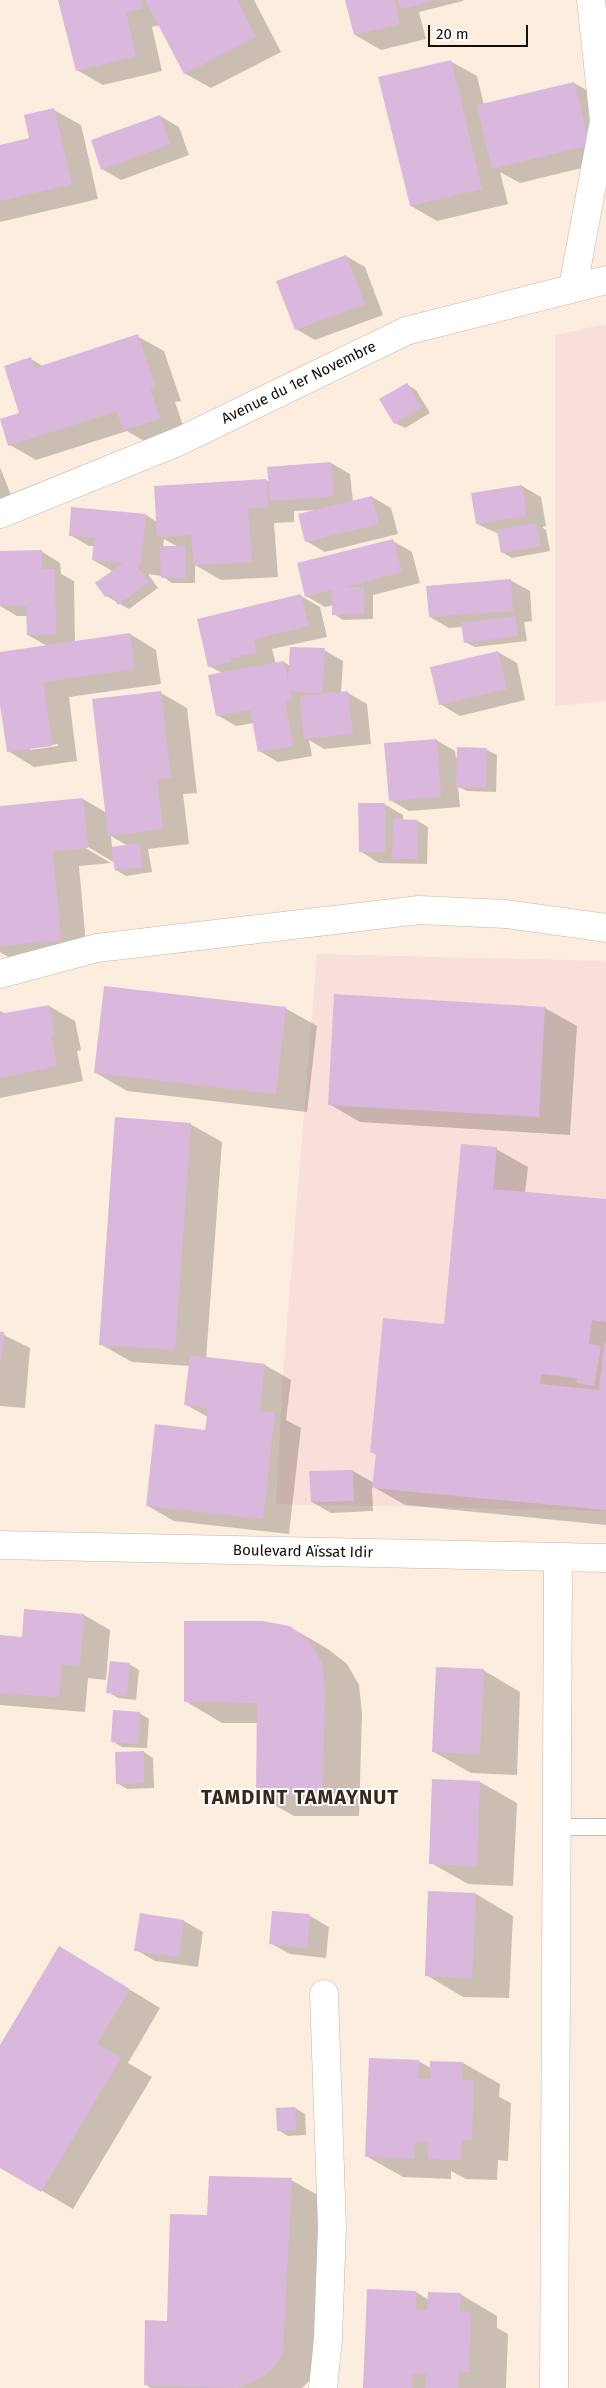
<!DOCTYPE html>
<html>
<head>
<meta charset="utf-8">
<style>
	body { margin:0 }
	#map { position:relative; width:606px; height:2388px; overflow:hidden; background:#fdedde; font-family:"Fira Sans",sans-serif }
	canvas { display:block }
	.scale { position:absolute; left:428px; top:25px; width:100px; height:22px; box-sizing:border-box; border:2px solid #150e08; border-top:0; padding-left:6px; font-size:15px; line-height:18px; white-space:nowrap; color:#150e08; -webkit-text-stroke:4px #fdfdfd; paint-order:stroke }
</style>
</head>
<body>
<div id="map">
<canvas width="606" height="2388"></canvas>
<div class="scale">20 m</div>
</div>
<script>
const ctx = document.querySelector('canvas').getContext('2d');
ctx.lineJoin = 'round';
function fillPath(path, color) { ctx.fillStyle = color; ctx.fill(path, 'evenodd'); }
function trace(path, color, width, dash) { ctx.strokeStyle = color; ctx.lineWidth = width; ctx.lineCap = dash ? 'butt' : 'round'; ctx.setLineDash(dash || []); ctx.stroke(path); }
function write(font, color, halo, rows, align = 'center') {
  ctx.font = font + ' "Fira Sans",sans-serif'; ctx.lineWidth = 4; ctx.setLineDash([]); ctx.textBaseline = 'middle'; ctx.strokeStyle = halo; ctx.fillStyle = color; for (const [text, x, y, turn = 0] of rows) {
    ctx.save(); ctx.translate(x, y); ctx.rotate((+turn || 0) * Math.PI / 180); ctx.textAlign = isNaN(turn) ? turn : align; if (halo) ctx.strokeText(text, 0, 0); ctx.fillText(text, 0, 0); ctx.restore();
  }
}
fillPath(new Path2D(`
	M606,324V701L555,706V335Z
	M317,954L606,961V1511L276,1504L283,1372Z`), '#f9dfd9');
fillPath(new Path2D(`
	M61,0H254L281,52L211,88L184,73L160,25L152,27L162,71L103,85L77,70Z
	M347,0H463V1L419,12L426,39L381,50L355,35Z
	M450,61L477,76L484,105L574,83L601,98L606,162L520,183L500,172L508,204L437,221L411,206Z
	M54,110L81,125L98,199L0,222V147L31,139Z
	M160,116L179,127L189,155L121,180L102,169Z
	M346,256L365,267L383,315L315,340L296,329Z
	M137,336L164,351L181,401L175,402L186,434L151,445L127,431L36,460L10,445L21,413L31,359L43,366Z
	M407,385L416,390L430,413L405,428L395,423Z
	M331,463L350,474L353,502L372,497L391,508L398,534L325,552L306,541L316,510L294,511V522L274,523L278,577L221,580L195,565V583H172L162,576L148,574L158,588L129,609L106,596L97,584L114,572L93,560L94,546H89L70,535L73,508L146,515L157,522L155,487L266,480L270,482ZM164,539L178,547H163Z
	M0,467L12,498L0,503Z
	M522,486L541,497L546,526L542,527L546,530L550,551L512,558L502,552L499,534L477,524Z
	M393,541L412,552L420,583L373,595V619L343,620L334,614V605L325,607L306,596Z
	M41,551L60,563L61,574L74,581L75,642L130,634L156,650L161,684L69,697L77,761L34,767L8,751L0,696V653L47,646L28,635L27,616H17L0,606V552ZM58,744V746L30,750V748Z
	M510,580L530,591L532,621L524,622L527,641L475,647L465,642L463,627L449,628L430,617Z
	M301,596L320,607L327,637L272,649L276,664L284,662L290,666L324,650L343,661L341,693H348L367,704L371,744L324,749L309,740L312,756L278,762L259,751L254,723L236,726L217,715L222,673L209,666Z
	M498,652L517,663L525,700L460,716L440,704Z
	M161,693L187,708L197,793L183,794L189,844L148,849L152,872L126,876L116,870L115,863L83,844L82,846L111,863L79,866L87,955L17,962L0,952V807L83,799L107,813ZM111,836L128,846L112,848Z
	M436,740L455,751L456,758L487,750L497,755L496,792L467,791L458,787L460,807L409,811L390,800Z
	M384,804L403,815V820L418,821L428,827L427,864L379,863L360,851Z
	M335,996L545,1008L577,1026L570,1135L360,1122L329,1104Z
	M49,1006L75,1021L81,1050L77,1051L83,1081L0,1098V1011L6,1014Z
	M285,1008L317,1026L307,1112L127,1091L96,1073Z
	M190,1124L222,1142L206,1359L265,1365L291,1380L286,1420L301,1428L289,1534L174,1521L148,1506L206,1431L208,1417L186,1405L190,1366L132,1362L100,1344Z
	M496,1149L528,1167L525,1193L606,1201V1525L405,1505L372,1486L373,1511L331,1513L312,1502L353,1471L374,1483L377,1455L372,1452L445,1326Z
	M0,1333L30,1348L25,1408L0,1406Z
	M25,1611L84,1615L110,1630L106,1680L88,1678L85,1712L0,1705V1636L23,1638Z
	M290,1627L328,1649L347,1664L359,1685L362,1713L359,1816H294L257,1795L258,1723H222L185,1701Z
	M129,1664L139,1670L136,1700L118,1698L108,1692Z
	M483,1670L520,1692L517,1775L471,1773L434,1752Z
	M139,1713L149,1719L147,1748L122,1747L112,1741Z
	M144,1752L153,1758L154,1788L127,1789L117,1783Z
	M480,1782L517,1803L513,1886L468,1884L431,1863Z
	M476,1894L513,1916L509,1998L463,1997L426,1975Z
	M273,1912L310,1916L329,1927L326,1958L290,1954L270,1943Z
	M141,1914L184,1921L203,1932L198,1967L155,1961L136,1950Z
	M91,1966L160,2008L128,2063L152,2077L73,2209L0,2166V2047Z
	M418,2061L431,2068L463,2063L500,2084L499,2097L511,2103L508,2161L498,2160L497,2180L466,2179L451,2171V2179L403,2177L366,2156Z
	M295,2108L305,2114L306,2135L288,2136L278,2130L277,2109Z
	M291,2180L323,2198L315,2368L310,2380L302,2388H151L145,2384L208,2217Z
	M416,2292L429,2300L460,2294L497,2316V2328L508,2334L506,2388H365Z`), '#0003');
fillPath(new Path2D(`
	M58,0H141L143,8L126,12L136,56L76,71Z
	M145,0H237L256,37L184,74Z
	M345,0H394L400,24L354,35Z
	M398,0H434V1L400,9Z
	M451,60L482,189L410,206L378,77Z
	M574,82L590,145L492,169L477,105Z
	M54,108L72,184L0,201V145L29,138L24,115Z
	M160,115L170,144L101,170L91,140Z
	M346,255L365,304L295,330L276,281Z
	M138,334L155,386L150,388L160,419L123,430L117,411L8,446L0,419L19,413L4,366L31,357L34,368Z
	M407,383L421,407L394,424L379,399Z
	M331,462L334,496L270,501L267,467Z
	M266,479L268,507L248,509L252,562L194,565L191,535L157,537L154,486Z
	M522,485L527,516L476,524L471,493Z
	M372,496L379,524L305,542L298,514Z
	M71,507L146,514L141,565H136L149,582L118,605L110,593L105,597L95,583L123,563L92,560L94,538L69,536Z
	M536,523L541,546L501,553L497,530Z
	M393,539L402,572L345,587H364V614L332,615V590L305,597L297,563Z
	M160,546H185L186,578H161Z
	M42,550V569H55L56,635H27L26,606H0V551Z
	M511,579L513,611L429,617L426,586Z
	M301,594L309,626L254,639L257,653L230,658L231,662L208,667L197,619Z
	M515,616L518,636L464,643L461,623Z
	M130,633L135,669L43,682L52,746L7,752L0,705V652Z
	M290,647L325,648L322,693L290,691L292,700L285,701L293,746L258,752L250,710L216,716L208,675L284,661L288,681Z
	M498,651L507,689L439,705L430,667Z
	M161,691L171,778L157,779L163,829L108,836L92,699Z
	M348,691L353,734L304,739L300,696Z
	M437,739L441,797L389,801L384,743Z
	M457,747L487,748L486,788L456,787Z
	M83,798L88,848L53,851L61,940L0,946V806Z
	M358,803H385V852H359Z
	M393,819L418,820L417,859H392Z
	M139,843L143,867L115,871L111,847Z
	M104,986L286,1007L276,1094L94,1073Z
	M334,994L545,1007L539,1117L328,1105Z
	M49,1005L55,1035L51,1036L57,1066L0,1078V1014Z
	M115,1117L191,1123L175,1350L99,1345Z
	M461,1144L497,1147L493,1189L606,1199V1322L592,1320L589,1344L601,1346L594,1386L576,1383L577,1378L541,1374L540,1384L599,1390L604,1343H606V1510L372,1488L376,1453H370L383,1318L444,1324Z
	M0,1332H4L1,1361H0Z
	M190,1355L265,1364L260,1411L275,1412L263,1519L146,1506L155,1424L205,1430L208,1408L184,1405Z
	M353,1470L354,1501L311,1502L309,1471Z
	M24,1609L84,1614L80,1666L62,1664L59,1697L0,1693V1635L22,1637Z
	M184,1621H262L290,1626L310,1642L322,1663L325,1691L322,1795H256L257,1703L184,1702Z
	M110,1661L130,1663L127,1696L106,1693Z
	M436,1667L484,1669L480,1754L432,1752Z
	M113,1710L140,1712L138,1744L111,1742Z
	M144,1751V1783L116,1784L115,1752Z
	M432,1779L480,1781L477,1866L429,1864Z
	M428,1891L476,1893L472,1978L425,1976Z
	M272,1911L310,1914L307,1948L269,1944Z
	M140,1913L184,1920L179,1957L134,1951Z
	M59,1946L130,1989L97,2044L121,2058L41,2192L0,2168V2045Z
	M369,2058L419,2060L418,2079H430V2061L463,2062L462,2080L474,2081L472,2140H462L461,2160L428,2159V2143L415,2142L414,2159L365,2157Z
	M295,2107L296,2130L277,2131L276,2108Z
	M209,2176L292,2178L283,2349L278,2362L265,2376L237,2388L144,2385L145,2320L167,2321L170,2214L207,2215Z
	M367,2289L416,2291V2310H427L428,2292L461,2293L460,2311L471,2312L469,2372L459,2371L458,2388H425L426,2374H412V2388H363Z`), '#dab7dd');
const lane = new Path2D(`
	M556,1827H606`);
const street = new Path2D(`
	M573,287L604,121L591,0
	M0,974L97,948L419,910L506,914L606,928
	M0,1545L606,1558
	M323,2388L328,2339L332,2227L324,1994
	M554,2388L558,1558`);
const secondary = new Path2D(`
	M0,514L180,441L406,331L606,280`);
trace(lane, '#c8b5a3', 18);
trace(street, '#c8b5a3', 29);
trace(secondary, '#c8b5a3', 29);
trace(lane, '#fff', 16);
trace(street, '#fff', 28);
trace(secondary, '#fff', 28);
write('15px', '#150e08', '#fdfdfd', [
	["Avenue du 1er Novembre",299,383,-26],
	["Boulevard Aïssat Idir",303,1552,1]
]);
ctx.letterSpacing = '1px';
write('bold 20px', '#37281a', '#fdfdfd', [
	["TAMDINT TAMAYNUT",300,1798]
]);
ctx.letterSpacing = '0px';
</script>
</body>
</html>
